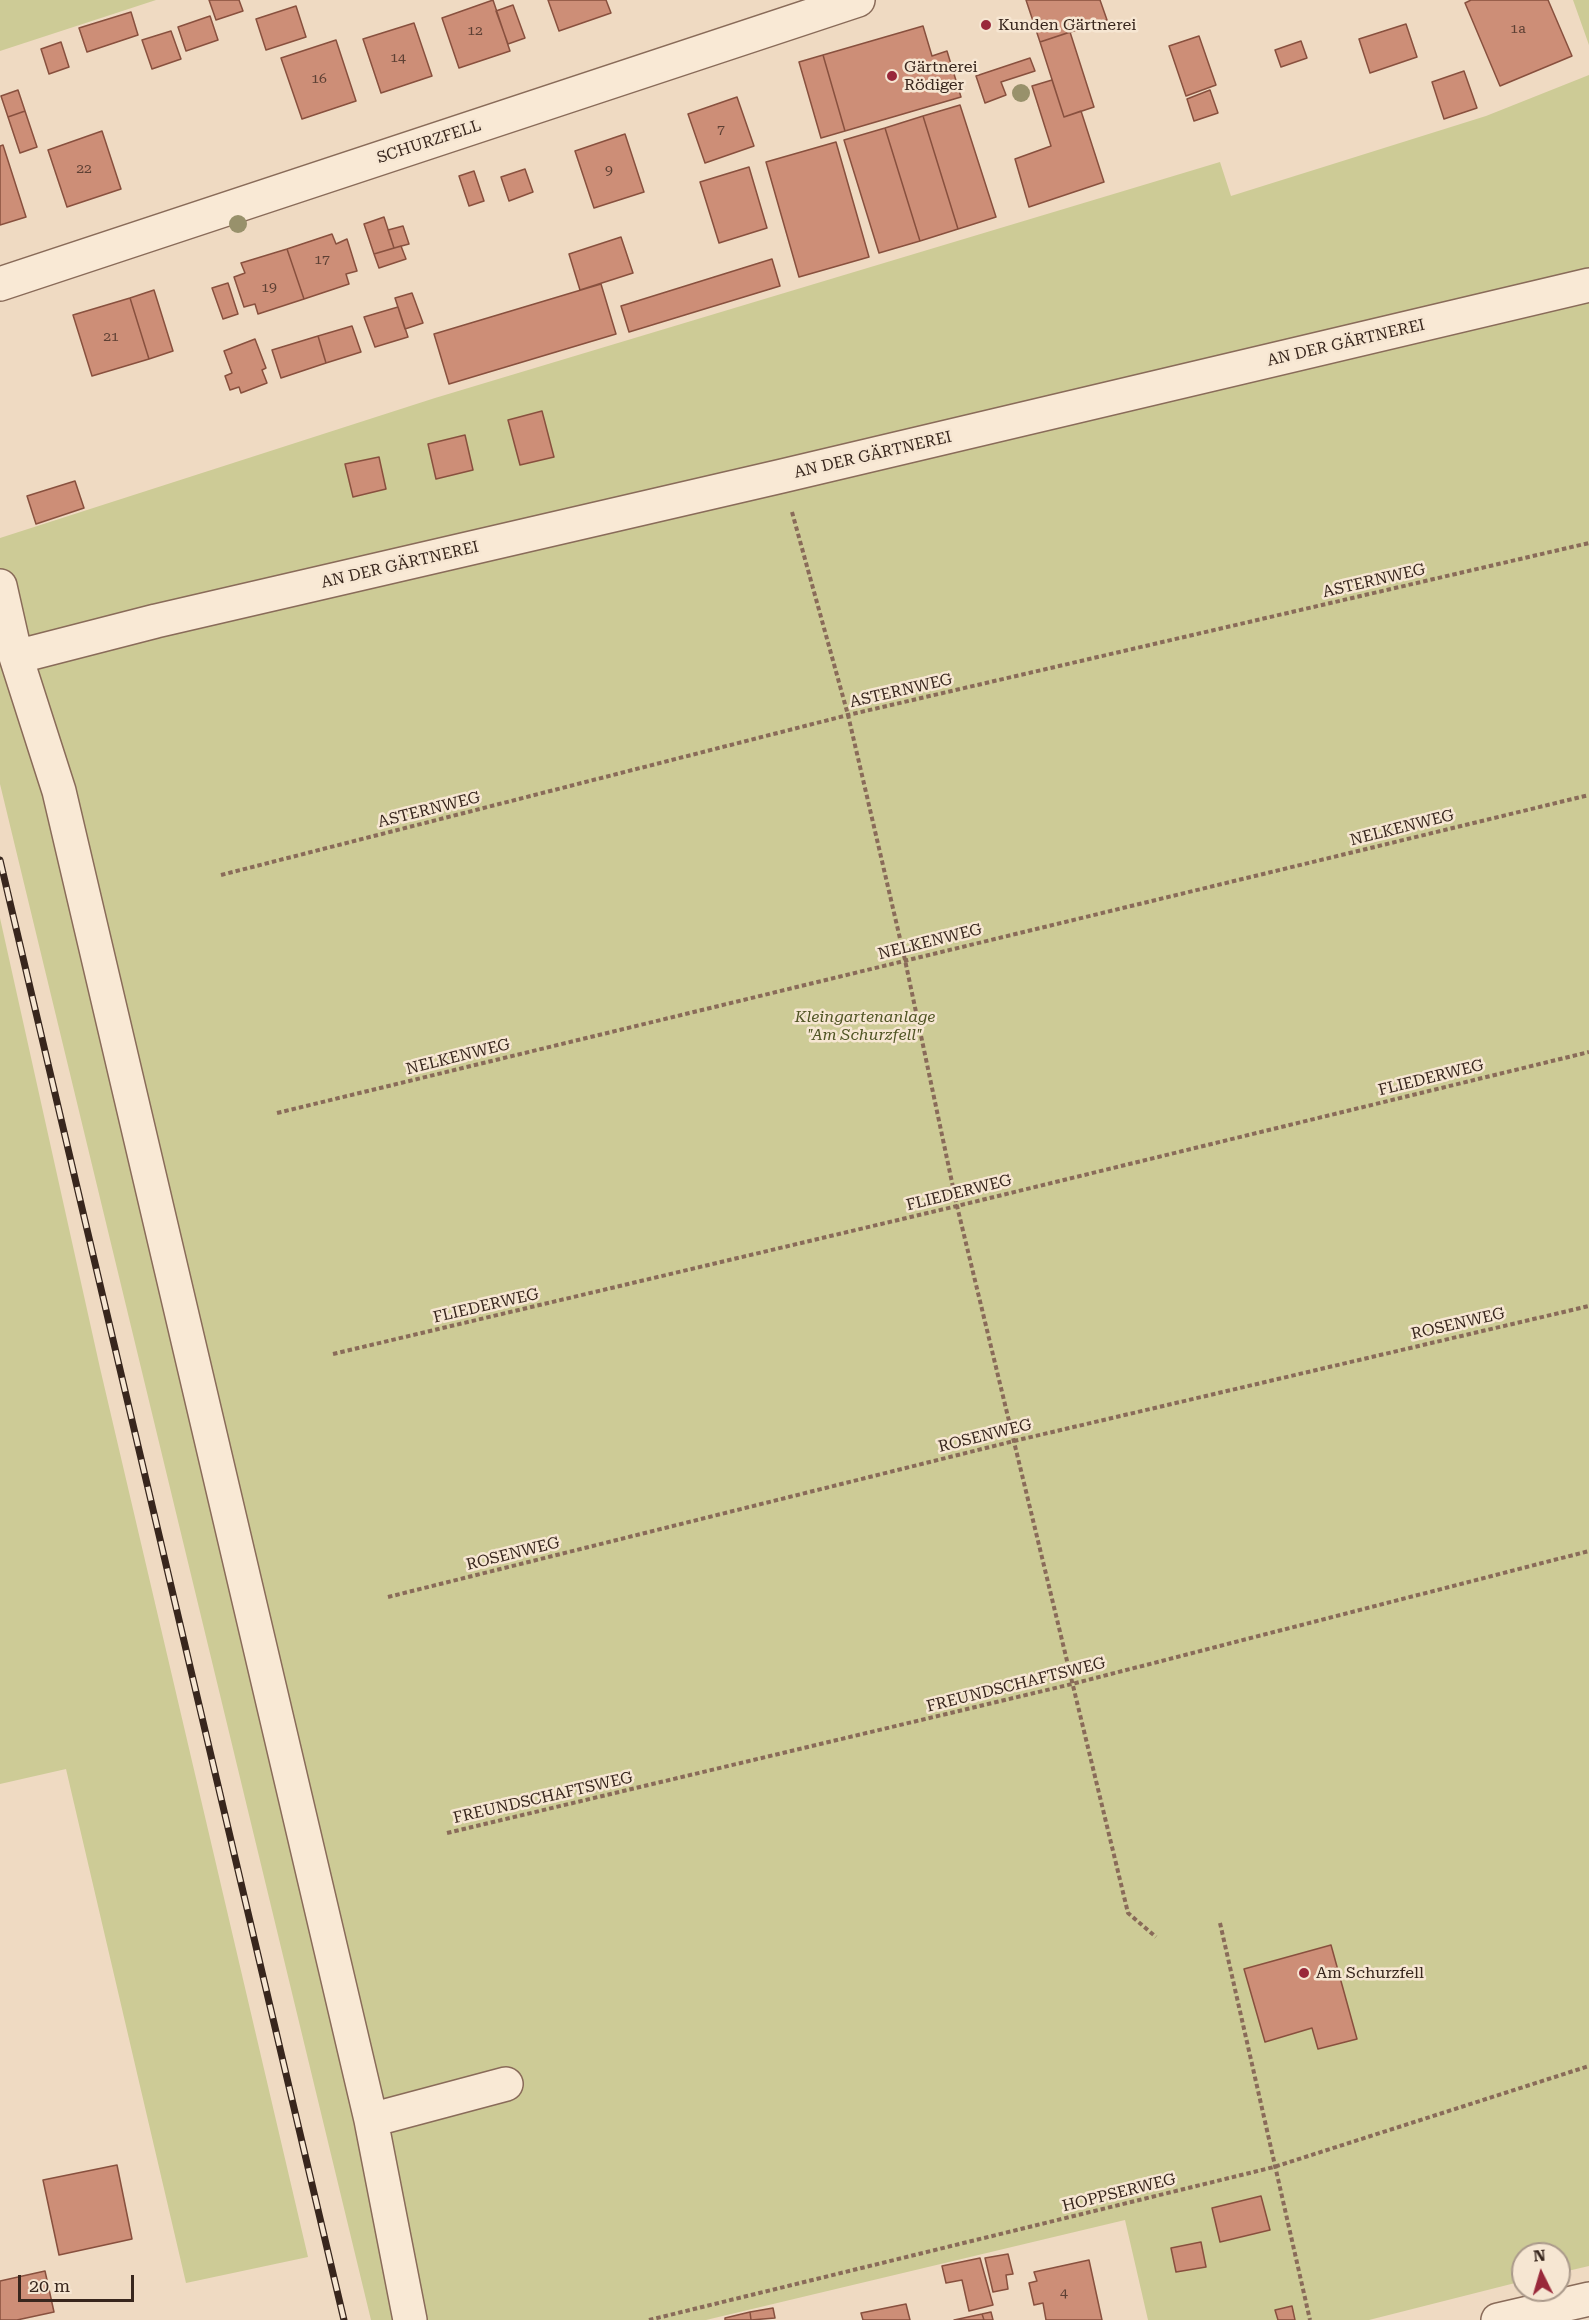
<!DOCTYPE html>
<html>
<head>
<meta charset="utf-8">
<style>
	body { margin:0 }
	#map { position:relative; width:1589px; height:2320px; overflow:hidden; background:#efdac2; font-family:"Roboto Serif",serif }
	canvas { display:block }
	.north { position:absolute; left:1511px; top:2242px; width:60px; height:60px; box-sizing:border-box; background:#f6e6d2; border:2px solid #aa998a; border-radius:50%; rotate:355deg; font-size:16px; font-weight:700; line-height:24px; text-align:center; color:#38261d }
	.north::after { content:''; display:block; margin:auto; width:21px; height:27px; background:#99283a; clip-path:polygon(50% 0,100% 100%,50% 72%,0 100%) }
	.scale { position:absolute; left:18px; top:2275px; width:116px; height:27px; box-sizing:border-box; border:3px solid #38261d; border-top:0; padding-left:8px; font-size:18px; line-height:21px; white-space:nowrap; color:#38261d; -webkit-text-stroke:4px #f6e6d2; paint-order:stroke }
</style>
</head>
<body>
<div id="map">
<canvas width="1589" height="2320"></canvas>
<div class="north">N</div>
<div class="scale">20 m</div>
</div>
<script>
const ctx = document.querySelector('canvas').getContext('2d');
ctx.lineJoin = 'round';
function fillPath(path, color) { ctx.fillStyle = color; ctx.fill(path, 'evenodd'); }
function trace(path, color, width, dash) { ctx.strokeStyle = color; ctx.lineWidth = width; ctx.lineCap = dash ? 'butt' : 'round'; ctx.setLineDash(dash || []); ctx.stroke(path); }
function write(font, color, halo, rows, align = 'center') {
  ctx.font = font + ' "Roboto Serif",serif'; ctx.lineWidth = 5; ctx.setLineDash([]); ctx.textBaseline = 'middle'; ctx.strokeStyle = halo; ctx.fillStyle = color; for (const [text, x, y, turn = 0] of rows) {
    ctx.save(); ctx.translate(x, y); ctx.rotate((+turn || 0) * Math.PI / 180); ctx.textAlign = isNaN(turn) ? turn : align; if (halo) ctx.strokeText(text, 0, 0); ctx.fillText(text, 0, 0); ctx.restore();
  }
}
fillPath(new Path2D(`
	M0,0H156L0,51Z
	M1573,0H1589V45Z
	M1589,75V2266L1559,2273V2254H1523V2281L1369,2320H1148L1125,2220L706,2320H371L0,784V538L435,398L1220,162L1231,196L1486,116Z
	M0,918L100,1368L308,2257L186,2283L66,1769L0,1784Z`), '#cdcb96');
const building = new Path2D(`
	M209,0H239L243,11L216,20Z
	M493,0L510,51L459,68L442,18Z
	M548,0H606L611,13L559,31Z
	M1026,0H1100L1107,20L1040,42Z
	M1471,0H1548L1572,56L1500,86L1465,3Z
	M513,5L525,38L508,44L496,11Z
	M296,6L306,37L266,50L256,19Z
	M131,12L138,35L87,52L79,28Z
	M210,16L218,40L186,51L178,27Z
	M414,23L432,76L381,93L363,39Z
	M1406,24L1417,57L1370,73L1359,39Z
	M923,26L932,56L947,51L961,97L845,131L823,55Z
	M171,31L181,59L152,69L142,40Z
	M1070,32L1094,107L1064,117L1040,42Z
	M1199,36L1216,85L1186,96L1169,46Z
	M336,40L356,101L302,119L281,58Z
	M1301,41L1307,58L1281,67L1275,50Z
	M61,42L69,67L49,74L41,49Z
	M823,55L845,131L821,138L799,62Z
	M1030,58L1035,71L1001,82L1006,95L985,103L976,76Z
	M1464,71L1477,108L1444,119L1432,82Z
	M1052,80L1064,117L1081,111L1104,182L1029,207L1015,159L1051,146L1032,86Z
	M18,90L25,111L8,117L1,96Z
	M1210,90L1218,113L1194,121L1187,99Z
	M737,97L754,146L705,163L688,114Z
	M960,105L996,217L958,229L923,116Z
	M25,111L37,147L20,153L8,117Z
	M923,116L958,229L920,241L885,128Z
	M885,128L920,241L879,253L844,140Z
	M102,131L121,189L67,207L48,150Z
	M625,134L644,192L594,208L575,151Z
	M836,142L869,257L799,277L766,162Z
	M3,145L26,217L0,225V146Z
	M749,167L767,228L719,243L700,182Z
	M525,169L533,192L509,201L501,177Z
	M474,171L484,201L469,206L459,176Z
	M384,217L394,248L374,254L364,224Z
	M403,226L409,244L394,248L388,230Z
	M332,234L336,244L347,239L357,271L346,274L349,284L304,299L287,249Z
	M621,237L633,273L580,290L569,254Z
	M401,246L406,259L379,268L374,254Z
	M287,249L304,299L258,314L255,304L244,307L234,277L245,273L241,263Z
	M772,259L780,286L629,332L621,306Z
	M228,283L238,314L223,319L212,288Z
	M601,284L616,334L449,384L434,334Z
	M154,290L173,351L149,359L130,298Z
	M412,293L423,323L405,329L395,298Z
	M130,298L149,359L92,376L73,315Z
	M398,307L408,337L375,347L364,317Z
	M352,326L361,352L326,363L318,336Z
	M318,336L326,363L281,378L272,350Z
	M255,339L266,368L262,370L267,383L241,393L239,387L230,390L225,376L232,373L224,351Z
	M542,411L554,457L520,465L508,420Z
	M465,435L473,470L436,479L428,444Z
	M379,457L386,489L353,497L345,464Z
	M75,481L84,508L36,524L27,496Z
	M1331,1945L1357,2039L1318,2049L1312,2028L1265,2042L1244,1969Z
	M117,2165L132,2239L59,2255L43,2180Z
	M1261,2196L1270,2230L1220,2242L1212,2208Z
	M1201,2242L1206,2267L1176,2272L1171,2248Z
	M1008,2254L1013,2274L1006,2275L1008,2289L993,2292L985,2258Z
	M980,2258L993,2305L969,2311L962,2280L946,2283L942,2266Z
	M1089,2260L1102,2320H1046L1043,2303L1034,2305L1029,2283L1037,2281L1034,2272Z
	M45,2271L54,2312L17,2320H0V2281Z
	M906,2304L910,2320H863L861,2313Z
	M1292,2306L1295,2320H1278L1275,2310Z
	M773,2308L775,2318L751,2320L750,2312Z
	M750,2312L751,2320H725V2318Z
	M991,2312L993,2320H984L982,2314Z
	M982,2314L984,2320H954Z`);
fillPath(building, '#cd8e77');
trace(building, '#88503e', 1.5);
const minor = new Path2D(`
	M0,284L858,0
	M0,586L16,657L156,621L782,476L1589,285
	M16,657L59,791L371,2120L410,2320
	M371,2120L506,2084
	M1498,2320L1589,2299`);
trace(minor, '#896b59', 36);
trace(new Path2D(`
	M792,512L848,715L905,960L957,1206L1128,1913L1156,1937
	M221,875L848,715L1589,543
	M277,1113L1589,795
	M333,1354L957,1206L1589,1052
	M388,1597L1014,1441L1589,1306
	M447,1833L1072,1684L1589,1551
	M1220,1923L1310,2320
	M649,2320L1274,2167L1589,2066`), '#896b59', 4, [4.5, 3]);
trace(minor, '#f9e9d5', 33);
const rail = new Path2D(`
	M0,860L344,2320`);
trace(rail, '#38261d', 7);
trace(rail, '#f6e6d2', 4.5, [14]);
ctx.fillStyle = '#98916b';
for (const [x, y] of [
	[1021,93],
	[238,224]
]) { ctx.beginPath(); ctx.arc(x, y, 9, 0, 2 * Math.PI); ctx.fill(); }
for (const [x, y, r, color] of [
	[986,25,6,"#99283a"],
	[892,76,6,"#99283a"],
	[1304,1973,6,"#99283a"]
]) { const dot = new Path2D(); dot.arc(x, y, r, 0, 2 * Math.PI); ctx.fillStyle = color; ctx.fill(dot); trace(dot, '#f6e6d2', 2); }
write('14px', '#5d4034', null, [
	["1a",1518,29],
	["12",475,31],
	["14",398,58],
	["16",319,79],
	["7",721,130],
	["22",84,169],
	["9",609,171],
	["17",322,260],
	["19",269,288],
	["21",111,337],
	["4",1064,2293]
]);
write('16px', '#38261d', '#f6e6d2', [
	["Kunden Gärtnerei",998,25],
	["Gärtnerei",904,67],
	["Rödiger",904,85],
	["Am Schurzfell",1316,1973]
], 'left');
write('16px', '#38261d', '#f6e6d2', [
	["SCHURZFELL",429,142,-18],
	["AN DER GÄRTNEREI",1346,343,-13],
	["AN DER GÄRTNEREI",873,455,-13],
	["AN DER GÄRTNEREI",400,565,-13],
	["ASTERNWEG",1374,581,-13],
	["ASTERNWEG",901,691,-13],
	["ASTERNWEG",429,810,-14],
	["NELKENWEG",1402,828,-14],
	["NELKENWEG",930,942,-14],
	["NELKENWEG",458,1057,-14],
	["FLIEDERWEG",1431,1078,-14],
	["FLIEDERWEG",959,1193,-14],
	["FLIEDERWEG",486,1306,-13],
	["ROSENWEG",1458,1324,-13],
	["ROSENWEG",985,1436,-14],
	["ROSENWEG",513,1554,-14],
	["FREUNDSCHAFTSWEG",1016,1685,-14],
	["FREUNDSCHAFTSWEG",543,1798,-13],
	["HOPPSERWEG",1119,2193,-14]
]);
write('italic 16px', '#505524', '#f6e6d2', [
	["Kleingartenanlage",865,1017],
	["\"Am Schurzfell\"",865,1035]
]);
</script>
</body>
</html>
